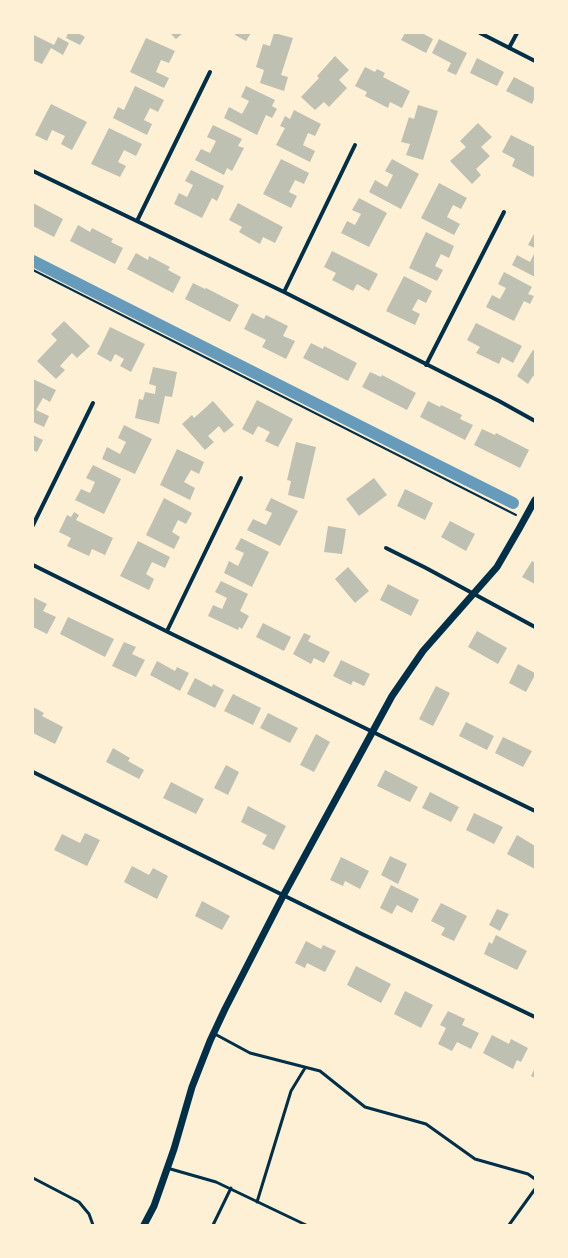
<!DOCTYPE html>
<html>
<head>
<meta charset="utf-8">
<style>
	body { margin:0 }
	#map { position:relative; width:568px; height:1258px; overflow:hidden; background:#fdf0d5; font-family:Quicksand,sans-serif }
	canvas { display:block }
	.frame { position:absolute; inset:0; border:34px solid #fdf0d5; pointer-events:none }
</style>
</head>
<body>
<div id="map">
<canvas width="568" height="1258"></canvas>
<div class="frame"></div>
</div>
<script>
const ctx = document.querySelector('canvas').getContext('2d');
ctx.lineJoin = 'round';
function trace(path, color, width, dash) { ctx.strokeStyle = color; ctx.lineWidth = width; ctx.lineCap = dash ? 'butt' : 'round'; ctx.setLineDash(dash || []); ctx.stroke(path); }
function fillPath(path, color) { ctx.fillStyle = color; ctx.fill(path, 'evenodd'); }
trace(new Path2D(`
	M33,261L429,461L513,503`), '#669bbc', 12);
fillPath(new Path2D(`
	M68,33H78L85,37L80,45L66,38Z
	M170,33H183L176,39Z
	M236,33H251L246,41L235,35Z
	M274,33L293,38L281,75L288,77L284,91L260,83L264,70L256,67L263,44L270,46Z
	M405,33H422L433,39L426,53L401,40Z
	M34,35L54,45L58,37L69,43L63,55L51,48L42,64L33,60V38Z
	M146,38L175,51L169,63L161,60L156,72L169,78L164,88L130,72Z
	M439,39L467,53L456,75L447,71L451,63L432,53Z
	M335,56L349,70L339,80L347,88L329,107L324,102L315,110L301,97L319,78L317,76Z
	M477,58L504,72L497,86L470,73Z
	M365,67L375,72L377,69L385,73L383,77L410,91L402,108L390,102L388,108L365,96L367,92L355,86Z
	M514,77L535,88V97L532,104L506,91Z
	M135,86L164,100L158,112L150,108L144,120L152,124L147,135L113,118L118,107L124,110Z
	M246,86L275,100L272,106L277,109L272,118L266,115L257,135L224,118L229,107L242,114L249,101L241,97Z
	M51,104L87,122L72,150L61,144L65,136L52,130L47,141L35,135Z
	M418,105L438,111L423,160L406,155L410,144L401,142L409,117L414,119Z
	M294,110L321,124L315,136L308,133L303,145L315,151L310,162L276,145L285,128L280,126L285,116L290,119Z
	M478,123L492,137L481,147L490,156L476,169L481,175L472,184L450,161L466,147L460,141Z
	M213,125L242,139L238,146L244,148L232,171L227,168L224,175L195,160L201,149L210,153L216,141L207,137Z
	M109,128L142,144L136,156L124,150L118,162L126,166L120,177L91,164Z
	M511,135L535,147V173L533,177L512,166L515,159L502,152Z
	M281,159L309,173L304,184L295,180L289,192L297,196L291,208L263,194Z
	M392,159L419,174L401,209L369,192L375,180L387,187L393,175L385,171Z
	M191,170L224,186L217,201L212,198L202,218L174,204L179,193L187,197L193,185L185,181Z
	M439,183L467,198L461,209L453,205L447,217L460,224L454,235L421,218Z
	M359,198L387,213L369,247L341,233L347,221L355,225L361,214L352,210Z
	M33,203L63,219L54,237L33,226Z
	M238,203L283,227L275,243L263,237L260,244L239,232L242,227L229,220Z
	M78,225L90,232L92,228L113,239L111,242L123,248L115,264L70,241Z
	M426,232L454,246L449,258L441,254L435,266L443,270L437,281L409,268Z
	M535,232V248L528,245Z
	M332,251L378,274L369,291L357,284L353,291L332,280L336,273L324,267Z
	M535,252V277L512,265L517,255L530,262Z
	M136,253L148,260L149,256L170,267L168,270L181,277L173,293L127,269Z
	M504,272L532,287L528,294L534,296L530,304L524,301L514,321L486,307L492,295L500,299L506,288L498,284Z
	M404,276L432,291L426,303L418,299L412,310L420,314L415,325L386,311Z
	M193,283L205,289L206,288L239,305L230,322L185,299Z
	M252,313L264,319L266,315L288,326L283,336L295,341L286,359L262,347L266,340L244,329Z
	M64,321L90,346L77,358L72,353L60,366L65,370L56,379L37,361L57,340L51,334Z
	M476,323L522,346L513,363L502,357L499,364L476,353L480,347L467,340Z
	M110,327L145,344L131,372L120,366L124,359L115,354L111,362L97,354Z
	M311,343L323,349L324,346L357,363L348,381L303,358Z
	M533,350L535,351V377L533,376L528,384L517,376Z
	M153,367L177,372L172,397L165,396L159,424L135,418L139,399L143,400L145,392L155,394L156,386L149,384Z
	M370,372L381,377L382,375L416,393L407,410L362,387Z
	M33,379L56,390L50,402L43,398L36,410L49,416L44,427L33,422Z
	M257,400L293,419L278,447L265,441L270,432L258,426L253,435L242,429Z
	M213,401L234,425L224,433L219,426L208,436L214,442L205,450L182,424L192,415L194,418Z
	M428,401L440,407L441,405L462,415L460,419L473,425L465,440L420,417Z
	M124,425L152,439L135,474L102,459L107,447L120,454L126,442L118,438Z
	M482,429L495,435L496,433L529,450L520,468L474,445Z
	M33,435L43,440L37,452L33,450Z
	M296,442L316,447L304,499L288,495L291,481L287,480Z
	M177,449L204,462L199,474L191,470L184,482L195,488L190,500L160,485Z
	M93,465L121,479L104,514L75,500L81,489L90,493L95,482L86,478Z
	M374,478L387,495L359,516L346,499Z
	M405,489L433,503L425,520L397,506Z
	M164,498L192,513L186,524L178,520L172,532L180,537L174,549L146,535Z
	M271,498L298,511L280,546L247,530L253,519L266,525L272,513L265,510Z
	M74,512L79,515L76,520L113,538L105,555L92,549L89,556L67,546L71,538L59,532L67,515L71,517Z
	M450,521L475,534L466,551L441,537Z
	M328,526L346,529L342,554L324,552Z
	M241,538L269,552L252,587L224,573L229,561L238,566L244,553L235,549Z
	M138,541L170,557L165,568L152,562L146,574L154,579L149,590L120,576Z
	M532,561L535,563V584L522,577Z
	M348,567L369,591L355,603L335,579Z
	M221,581L248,594L240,611L249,616L242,629L239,627L238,630L208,616L213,605L222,609L227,598L215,592Z
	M388,584L419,600L411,616L380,600Z
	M33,597L47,604L43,611L56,617L47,634L33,627Z
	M68,617L114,639L105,657L60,634Z
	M263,623L291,637L284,651L256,637Z
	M477,631L507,648L498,664L468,647Z
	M304,633L311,636L308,641L330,652L324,663L314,658L311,664L293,654Z
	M124,642L136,647L132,654L145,660L136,677L112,666Z
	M341,660L370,674L364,686L353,681L351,685L333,676Z
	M157,661L175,671L177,667L189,673L180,691L150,675Z
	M518,664L535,673V675L526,692L509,683Z
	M195,678L212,687L213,684L224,690L215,708L187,694Z
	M436,686L450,693L433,726L419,719Z
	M233,694L261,708L253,725L224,711Z
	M33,707L44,713L42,716L63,727L55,744L33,733Z
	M268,713L298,728L290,743L260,728Z
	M466,722L494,736L487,750L459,736Z
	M316,734L330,742L314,772L300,765Z
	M503,737L532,751L523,767L495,753Z
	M113,748L130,758L128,761L144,770L139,779L106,762Z
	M226,765L239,772L228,795L214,788Z
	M385,770L418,787L410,802L377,786Z
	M171,782L204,799L196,814L163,798Z
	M430,792L459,807L451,822L422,808Z
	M248,806L286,826L274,850L262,844L267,835L241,822Z
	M474,813L503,827L494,844L466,830Z
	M85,833L100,840L87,866L54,850L62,834L80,843Z
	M517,835L535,846V869L507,854Z
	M390,856L407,864L398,884L381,875Z
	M341,857L369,871L360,889L345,881L343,886L330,880Z
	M132,866L149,875L153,868L168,876L157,899L124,882Z
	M391,885L419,899L412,913L397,905L392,914L380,908Z
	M202,901L230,916L222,930L195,916Z
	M441,903L467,916L454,941L441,935L445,928L431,921Z
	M497,909L509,914L500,931L489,925Z
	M496,935L527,951L517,970L484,954L489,942L492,944Z
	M306,941L321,949L323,945L336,951L325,972L307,963L305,968L295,963Z
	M356,966L391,984L381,1003L347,985Z
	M405,991L433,1005L421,1028L394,1014Z
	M448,1011L465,1019L462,1025L479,1033L471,1049L457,1042L452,1051L438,1044L446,1028L440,1025Z
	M492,1035L509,1044L511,1039L528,1048L521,1062L517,1060L513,1069L483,1053Z
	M535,1068V1078L531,1076Z`), '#bec0b2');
trace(new Path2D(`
	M33,270L516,515`), '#003049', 2);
trace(new Path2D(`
	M213,1033L250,1053L320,1071L365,1107L426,1124L475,1159L528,1174L535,1179
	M167,1168L216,1182L306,1225
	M33,1178L79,1202L89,1214L93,1225
	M257,1202L291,1091L305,1068
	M213,1225L231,1188
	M509,1225L535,1189`), '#003049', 3);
trace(new Path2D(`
	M480,33L535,61
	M509,48L517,33
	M33,171L284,292L499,401L535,421
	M137,221L210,72
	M284,292L355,145
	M426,365L504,212
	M33,525L93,403
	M386,548L426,568L535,627
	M33,565L176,636L535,811
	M167,631L241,478
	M33,772L362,934L535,1017`), '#003049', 4);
trace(new Path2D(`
	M144,1225L154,1206L174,1149L192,1087L210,1041L225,1009L283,896L392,696L423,651L497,567L519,529L535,500`), '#003049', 7);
</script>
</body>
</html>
